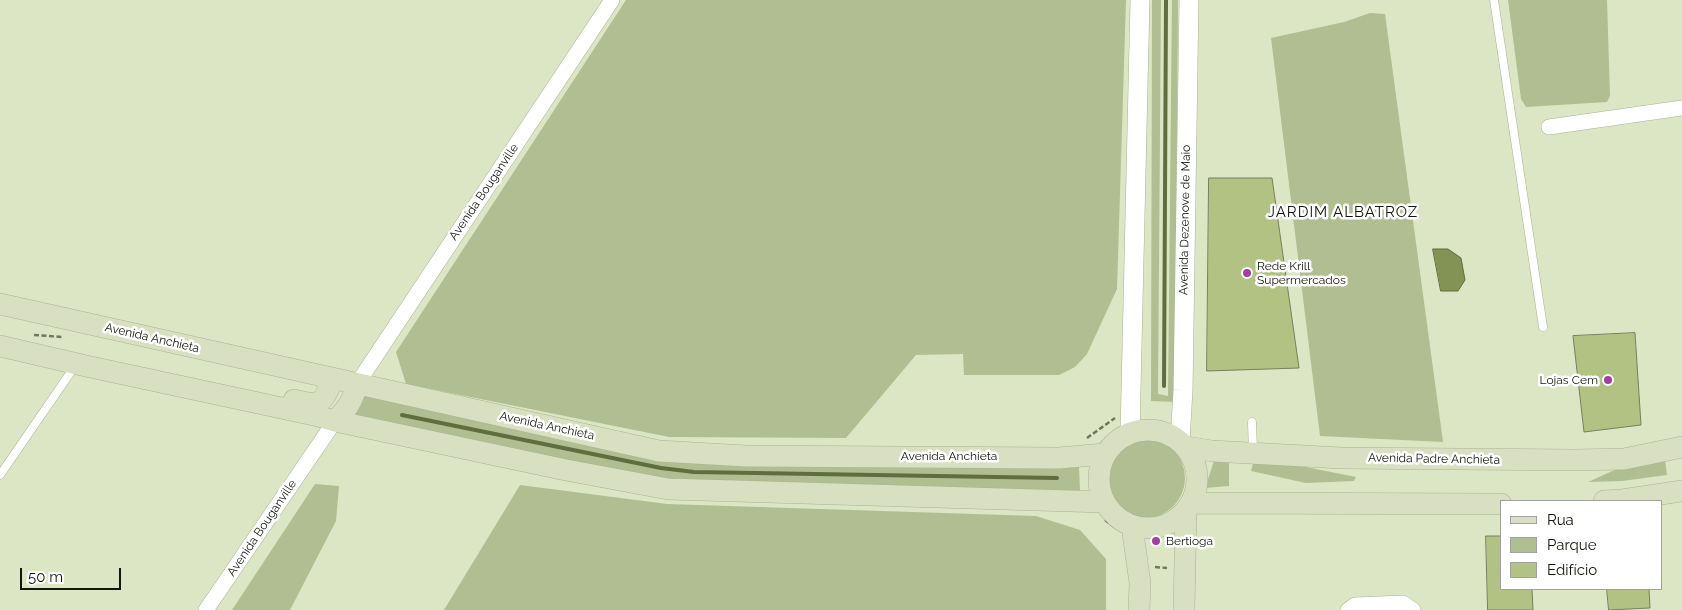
<!DOCTYPE html>
<html>
<head>
<meta charset="utf-8">
<style>
	body { margin:0 }
	#map { position:relative; width:1682px; height:610px; overflow:hidden; background:#dce6c4; font-family:Raleway,sans-serif }
	canvas { display:block }
	.legend { position:absolute; left:1500px; top:500px; width:162px; height:90px; box-sizing:border-box; background:#fff; border:1px solid #a1a29d; margin:0; padding:6px 9px; list-style:none; font-size:15px; color:#13160a }
	.legend li { display:flex; align-items:center; gap:10px; height:25px }
	.legend b { width:25px; border:1px solid #a1a29d }
	.scale { position:absolute; left:20px; top:568px; width:101px; height:22px; box-sizing:border-box; border:2px solid #13160a; border-top:0; padding-left:6px; font-size:15px; line-height:18px; white-space:nowrap; color:#13160a; -webkit-text-stroke:4px #fff; paint-order:stroke }
</style>
</head>
<body>
<div id="map">
<canvas width="1682" height="610"></canvas>
<ul class="legend">
<li><b style="height:6px;background:#d9dfc1"></b>Rua</li>
<li><b style="height:14px;background:#b1be91"></b>Parque</li>
<li><b style="height:14px;background:#b1c282"></b>Edifício</li>
</ul>
<div class="scale">50 m</div>
</div>
<script>
const ctx = document.querySelector('canvas').getContext('2d');
ctx.lineJoin = 'round';
function fillPath(path, color) { ctx.fillStyle = color; ctx.fill(path, 'evenodd'); }
function trace(path, color, width, dash) { ctx.strokeStyle = color; ctx.lineWidth = width; ctx.lineCap = dash ? 'butt' : 'round'; ctx.setLineDash(dash || []); ctx.stroke(path); }
function write(font, color, halo, rows, align = 'center') {
  ctx.font = font + ' Raleway,sans-serif'; ctx.lineWidth = 5; ctx.setLineDash([]); ctx.textBaseline = 'middle'; ctx.strokeStyle = halo; ctx.fillStyle = color; for (const [text, x, y, turn = 0] of rows) {
    ctx.save(); ctx.translate(x, y); ctx.rotate((+turn || 0) * Math.PI / 180); ctx.textAlign = isNaN(turn) ? turn : align; if (halo) ctx.strokeText(text, 0, 0); ctx.fillText(text, 0, 0); ctx.restore();
  }
}
fillPath(new Path2D(`
	M626,0H1126L1117,289L1087,354L1075,367L1059,375H964L963,354L916,355L846,438L669,437L406,384L396,352Z
	M1152,0H1161L1158,394L1168,396L1172,0H1178L1175,402L1151,401Z
	M1508,0H1607L1610,96L1607,102L1526,107L1521,99Z
	M1370,13L1385,14L1443,442L1320,436L1271,38L1344,22Z
	M359,394L703,463L1053,469L1079,467L1080,491L668,481L350,415Z
	M1105 478a40 40 0 1 1 80 0a40 40 0 1 1-80 0Z
	M1665,459L1667,475L1622,481L1588,482L1619,468Z
	M1229,460V486L1205,488L1214,461Z
	M1254,460L1286,463L1356,477L1354,481L1306,483L1251,471Z
	M315,484L339,486L336,521L290,610H232Z
	M520,485L667,504L1036,516L1080,530L1106,559V610H444Z`), '#b1be91');
const water = new Path2D(`
	M1433,249H1448L1461,258L1465,280L1458,291H1441Z`);
fillPath(water, '#839255');
trace(water, '#616d3e', 1);
trace(new Path2D(`
	M1164,386L1166,0
	M402,415L661,468L694,472L1057,478`), '#616d3e', 4);
const building = new Path2D(`
	M1209,178H1272L1299,368L1207,371Z
	M1635,333L1641,425L1584,432L1573,336Z
	M1486,536H1501V589H1532L1533,610H1488Z
	M1607,589H1649L1650,608L1609,610Z`);
fillPath(building, '#b1c282');
trace(building, '#767f60', 1);
const service = new Path2D(`
	M1494,0L1543,327
	M1252,422L1253,452
	M0,475L75,366`);
const minor = new Path2D(`
	M1549,127L1682,108
	M357,384L612,0
	M206,610L335,421
	M1348,610L1355,605L1403,603L1413,610`);
const tertiary = new Path2D(`
	M1130,433L1140,0
	M1180,441L1183,390L1189,0`);
const secondary = new Path2D(`
	M0,304L659,451L746,456L1059,458L1105,454
	M0,346L86,366L314,415L335,421L566,470L668,489L1104,502
	M294,400C313,404 320,409 329,388L325,377
	M335,421C347,409 353,401 357,384
	M1099 479a49 49 0 1 1 98 0a49 49 0 1 1-98 0Z
	M1186,447L1212,451L1341,458L1576,460L1624,459L1682,447
	M1604,501L1622,500L1682,491
	M1192,503L1501,504
	M1132,526L1140,583L1139,610
	M1184,610L1186,512`);
trace(service, '#a9b392', 9);
trace(minor, '#a9b392', 16);
trace(tertiary, '#a9b392', 20);
trace(secondary, '#a9b392', 22);
trace(new Path2D(`
	M34,335L63,337
	M1087,438L1115,418
	M1105,520L1115,527
	M1155,567L1167,568`), '#707660', 2.5, [5, 2.5]);
trace(service, '#fff', 8);
trace(minor, '#fff', 15);
trace(tertiary, '#fff', 19);
trace(secondary, '#d9dfc1', 21);
for (const [x, y, r, color] of [
	[1247,273,5,"#a63ea0"],
	[1608,380,5,"#a63ea0"],
	[1156,541,5,"#a63ea0"]
]) { const dot = new Path2D(); dot.arc(x, y, r, 0, 2 * Math.PI); ctx.fillStyle = color; ctx.fill(dot); trace(dot, '#fff', 2); }
write('12px', '#13160a', '#fff', [
	["Avenida Bouganville",484,192,-56],
	["Avenida Dezenove de Maio",1185,220,-89],
	["Avenida Anchieta",152,338,13],
	["Avenida Anchieta",547,426,12],
	["Avenida Anchieta",949,456],
	["Avenida Padre Anchieta",1434,459,1],
	["Avenida Bouganville",262,528,-56]
]);
write('12px', '#13160a', '#fff', [
	["Rede Krill",1257,266],
	["Supermercados",1257,280],
	["Lojas Cem",1598,380,"right"],
	["Bertioga",1166,541]
], 'left');
ctx.letterSpacing = '1px';
write('15px', '#13160a', '#fff', [
	["JARDIM ALBATROZ",1343,212]
]);
ctx.letterSpacing = '0px';
</script>
</body>
</html>
